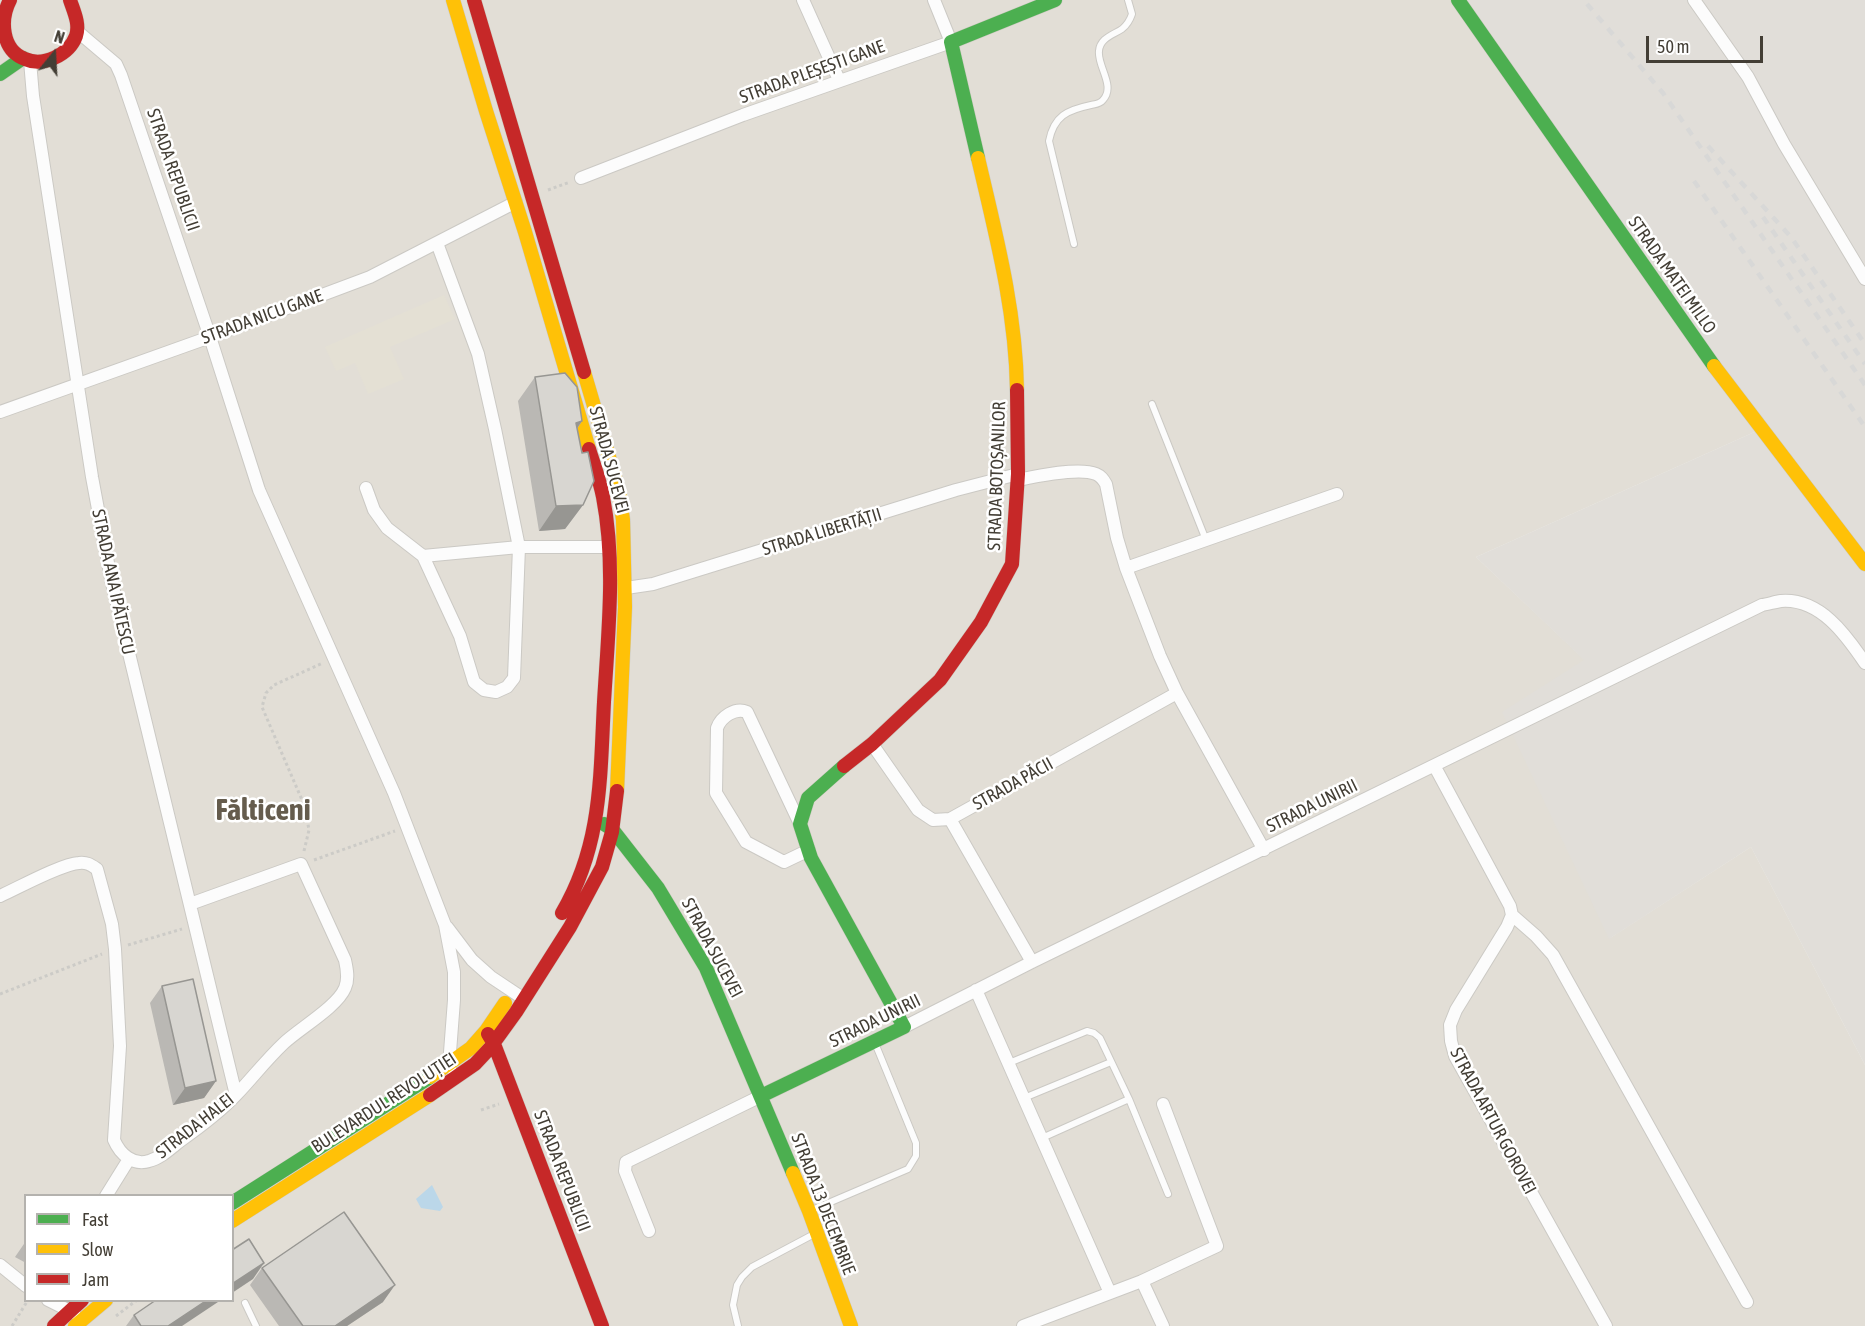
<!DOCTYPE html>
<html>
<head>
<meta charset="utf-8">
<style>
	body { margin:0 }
	#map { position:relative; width:1865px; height:1326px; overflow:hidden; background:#eeede8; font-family:"Asap Condensed",sans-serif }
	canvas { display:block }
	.legend { position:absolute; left:24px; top:1194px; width:210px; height:108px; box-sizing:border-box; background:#fff; border:2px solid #b4b2ae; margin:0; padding:8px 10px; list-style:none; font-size:18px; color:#433e35 }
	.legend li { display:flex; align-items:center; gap:12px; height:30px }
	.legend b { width:30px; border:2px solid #b4b2ae }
	.north { position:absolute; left:24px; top:24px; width:60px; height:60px; -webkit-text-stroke:4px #fff; paint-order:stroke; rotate:18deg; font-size:16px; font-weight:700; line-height:24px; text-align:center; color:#433e35 }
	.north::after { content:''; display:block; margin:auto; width:21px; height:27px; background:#433e35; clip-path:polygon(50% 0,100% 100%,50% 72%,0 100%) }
	.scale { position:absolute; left:1646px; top:36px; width:117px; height:27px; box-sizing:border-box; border:3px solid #433e35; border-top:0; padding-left:8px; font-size:18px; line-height:21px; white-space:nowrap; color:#433e35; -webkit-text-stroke:4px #fff; paint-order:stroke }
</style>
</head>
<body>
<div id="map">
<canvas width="1865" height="1326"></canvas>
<ul class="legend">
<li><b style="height:8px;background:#4caf50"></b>Fast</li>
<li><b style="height:8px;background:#ffc107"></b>Slow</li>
<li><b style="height:8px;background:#c62828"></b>Jam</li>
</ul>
<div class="north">N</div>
<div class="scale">50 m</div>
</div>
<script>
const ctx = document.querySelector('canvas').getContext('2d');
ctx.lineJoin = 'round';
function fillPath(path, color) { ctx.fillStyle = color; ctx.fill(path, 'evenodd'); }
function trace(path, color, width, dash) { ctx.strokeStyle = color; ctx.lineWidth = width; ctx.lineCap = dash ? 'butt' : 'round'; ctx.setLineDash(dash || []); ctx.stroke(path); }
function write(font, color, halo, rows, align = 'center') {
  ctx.font = font + ' "Asap Condensed",sans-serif'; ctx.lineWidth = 5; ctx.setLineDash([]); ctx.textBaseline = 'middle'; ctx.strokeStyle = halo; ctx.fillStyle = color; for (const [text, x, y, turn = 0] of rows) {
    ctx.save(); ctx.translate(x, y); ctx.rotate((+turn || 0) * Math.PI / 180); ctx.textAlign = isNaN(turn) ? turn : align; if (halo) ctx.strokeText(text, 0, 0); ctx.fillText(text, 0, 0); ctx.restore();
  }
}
fillPath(new Path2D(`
	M0,0H1454L1759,430L1476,557L1585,660L1610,938L1751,847L1865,1065V1326H0ZM26,1196H232V1300H26Z`), '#e2ded6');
fillPath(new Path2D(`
	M1460,0H1865V1065L1751,847L1609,939L1502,712L1584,660L1476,557L1759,430Z`), '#e1ded9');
fillPath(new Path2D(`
	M444,295L455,319L390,347L404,379L368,394L355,363L336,371L325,347Z`), '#e4e0d4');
fillPath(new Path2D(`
	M432,1185L443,1207L440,1211L421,1208L416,1199Z`), '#bbd7e9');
const lane = new Path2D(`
	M1074,244L1049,141C1054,116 1067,110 1091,105C1096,104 1100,104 1103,100C1116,86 1097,66 1099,51C1100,38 1113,35 1122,29C1127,25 1130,20 1132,14L1128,0
	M1152,404L1206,540
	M1009,1063L1087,1031L1094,1033L1100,1038L1129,1099L1042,1138
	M1024,1098L1111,1062
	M1129,1099L1168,1194
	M812,1210L908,1169L916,1156V1143L875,1043
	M245,1303L256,1326
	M738,1326L733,1305L737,1285L742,1277L752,1267L816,1233`);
const street = new Path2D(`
	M803,0L839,80
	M1694,0L1748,77L1784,144L1865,279
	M77,31L116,64L121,75L210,337L259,490L394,793L445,925L454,972V1000L449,1065L450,1068
	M30,61L33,96L92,477L111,579L236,1095
	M581,178L743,115L951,42L934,0
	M0,412L210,337L370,277L516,202
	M1018,480C1037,476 1079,467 1096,474C1101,476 1103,479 1106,484L1117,538L1126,568L1160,656L1177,693L1264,850
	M366,488L374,510L387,528L423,556L460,636L474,682L484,690L496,692L507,687L514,678L519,547L495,429L478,354L437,243
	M423,556L519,547H609
	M1126,568L1337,494
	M626,588L653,584L956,490L1018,474
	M872,744L918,810L933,820L950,819L1177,693
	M1435,767L1510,906L1512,915L1507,927L1456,1010L1450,1025L1451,1041L1455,1056L1606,1326
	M950,819L1032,962
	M800,824L747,712C735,707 721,717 717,728L716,793L746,842L784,862L809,850
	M0,896C18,888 61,864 79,863C87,862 91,865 97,869L112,924L115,949L120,1046L114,1140C120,1154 133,1166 149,1161C161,1158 171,1148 180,1141C200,1127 220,1112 237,1094C253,1077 267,1059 284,1043C300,1028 337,1007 345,988C349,979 347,969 345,960L301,864L190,904
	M1512,915L1536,936L1553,955L1747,1302
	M447,927L472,960L491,977L524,999
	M976,990L1110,1293
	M904,1027L1032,962L1762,605C1768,604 1775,602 1781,601C1820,598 1846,635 1865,663
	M106,1196L129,1159
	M649,1231L625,1171L626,1162L761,1096
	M0,1265L26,1286
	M1142,1281L1163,1326
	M48,1300L74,1313
	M1023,1326L1142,1281L1217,1246L1163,1104`);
const fast = new Path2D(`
	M1458,0L1714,366
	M0,74L23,58
	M978,158L951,42L1055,0
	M604,824L612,829L658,888L706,968L793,1173
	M761,1096L904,1027L811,858L800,824L808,798L844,766
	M232,1203L430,1077`);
const slow = new Path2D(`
	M453,0L486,111L525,232L589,449
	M978,158C996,235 1016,311 1017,390
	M1714,366L1865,564
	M584,372L619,491L623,520L625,607L617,791
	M430,1077L471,1048L486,1031L505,1003
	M793,1173L809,1211L851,1326
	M232,1221L430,1095
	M75,1326L106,1300`);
const jam = new Path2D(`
	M10,0C0,19 1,50 25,59C43,67 69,55 76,36C80,24 74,12 70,0
	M474,0L584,372
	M844,766L872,744L940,680L981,622L1012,564L1018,474L1017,390
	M562,913C602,845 600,778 604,702C608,634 616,564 603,497C600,481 594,465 589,449
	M488,1034L494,1044L602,1326
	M430,1095L475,1064L490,1048L516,1012L570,927L602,867L612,832L617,791
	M54,1326L82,1300`);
trace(lane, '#cbc9c4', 8);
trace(street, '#cbc9c4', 14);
trace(fast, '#cccac0', 15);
trace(slow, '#cccac0', 15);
trace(jam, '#cccac0', 15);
trace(new Path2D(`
	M548,190L570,182
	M304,851L309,830L305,807L262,707L266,693L274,685L323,663
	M314,860L395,831
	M128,945L182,929
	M0,994L102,954
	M481,1110L499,1104
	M116,1316L137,1300
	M12,1326L28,1300`), '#cccbc7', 3, [3, 3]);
trace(lane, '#fcfcfc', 6);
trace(street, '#fcfcfc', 12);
trace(fast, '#4caf50', 14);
trace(slow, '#ffc107', 14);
trace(jam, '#c62828', 14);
trace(new Path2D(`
	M1587,4L1663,93L1865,385
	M1708,146L1791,237L1865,344
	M1694,181L1865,427
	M1763,217L1865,364`), '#d8d8d7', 4.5, [8, 8]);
fillPath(new Path2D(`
	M535,377L582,421L577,429L583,505L565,529L539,531L518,401Z
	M162,986L216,1081L204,1098L173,1105L150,1003Z
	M26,1241V1263L15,1257Z
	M262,1268L383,1302L347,1326H279L250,1285Z
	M134,1315L182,1326H126Z`), '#bab8b4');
fillPath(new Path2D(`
	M582,421L565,446L576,423Z
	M583,505L565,529L539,531L556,506Z
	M216,1081L204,1098L173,1105L185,1088Z
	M264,1263L253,1279L232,1293V1284Z
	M395,1285L383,1302L347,1326H335Z
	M207,1300H221L182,1326H168Z`), '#979692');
const building = new Path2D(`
	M565,373L577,387L582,421L576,423L582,453L588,452L594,481L583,505L556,506L535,377Z
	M193,979L216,1081L185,1088L162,986Z
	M344,1212L395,1285L335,1326H303L262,1268Z
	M249,1239L264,1263L232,1284V1250Z
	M156,1300H207L168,1326H141L134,1315Z`);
fillPath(building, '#d8d6d1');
trace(building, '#979692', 1.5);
write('18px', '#433e35', '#fff', [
	["STRADA PLEȘEȘTI GANE",812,72,-20],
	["STRADA REPUBLICII",173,170,71],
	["STRADA MATEI MILLO",1672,275,55],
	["STRADA NICU GANE",262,317,-20],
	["STRADA SUCEVEI",609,460,75],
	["STRADA BOTOȘANILOR",997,476,-88],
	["STRADA LIBERTĂȚII",822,532,-17],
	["STRADA ANA IPĂTESCU",113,582,78],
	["STRADA PĂCII",1013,784,-29],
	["STRADA UNIRII",1312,806,-26],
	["STRADA SUCEVEI",712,948,62],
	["STRADA UNIRII",875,1021,-26],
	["BULEVARDUL REVOLUȚIEI",384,1103,-33],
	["STRADA ARTUR GOROVEI",1493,1121,62],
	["STRADA HALEI",195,1126,-38],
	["STRADA REPUBLICII",562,1171,69],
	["STRADA 13 DECEMBRIE",823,1204,69]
]);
write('bold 30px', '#655c4d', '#fff', [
	["Fălticeni",263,811]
]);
</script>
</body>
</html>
